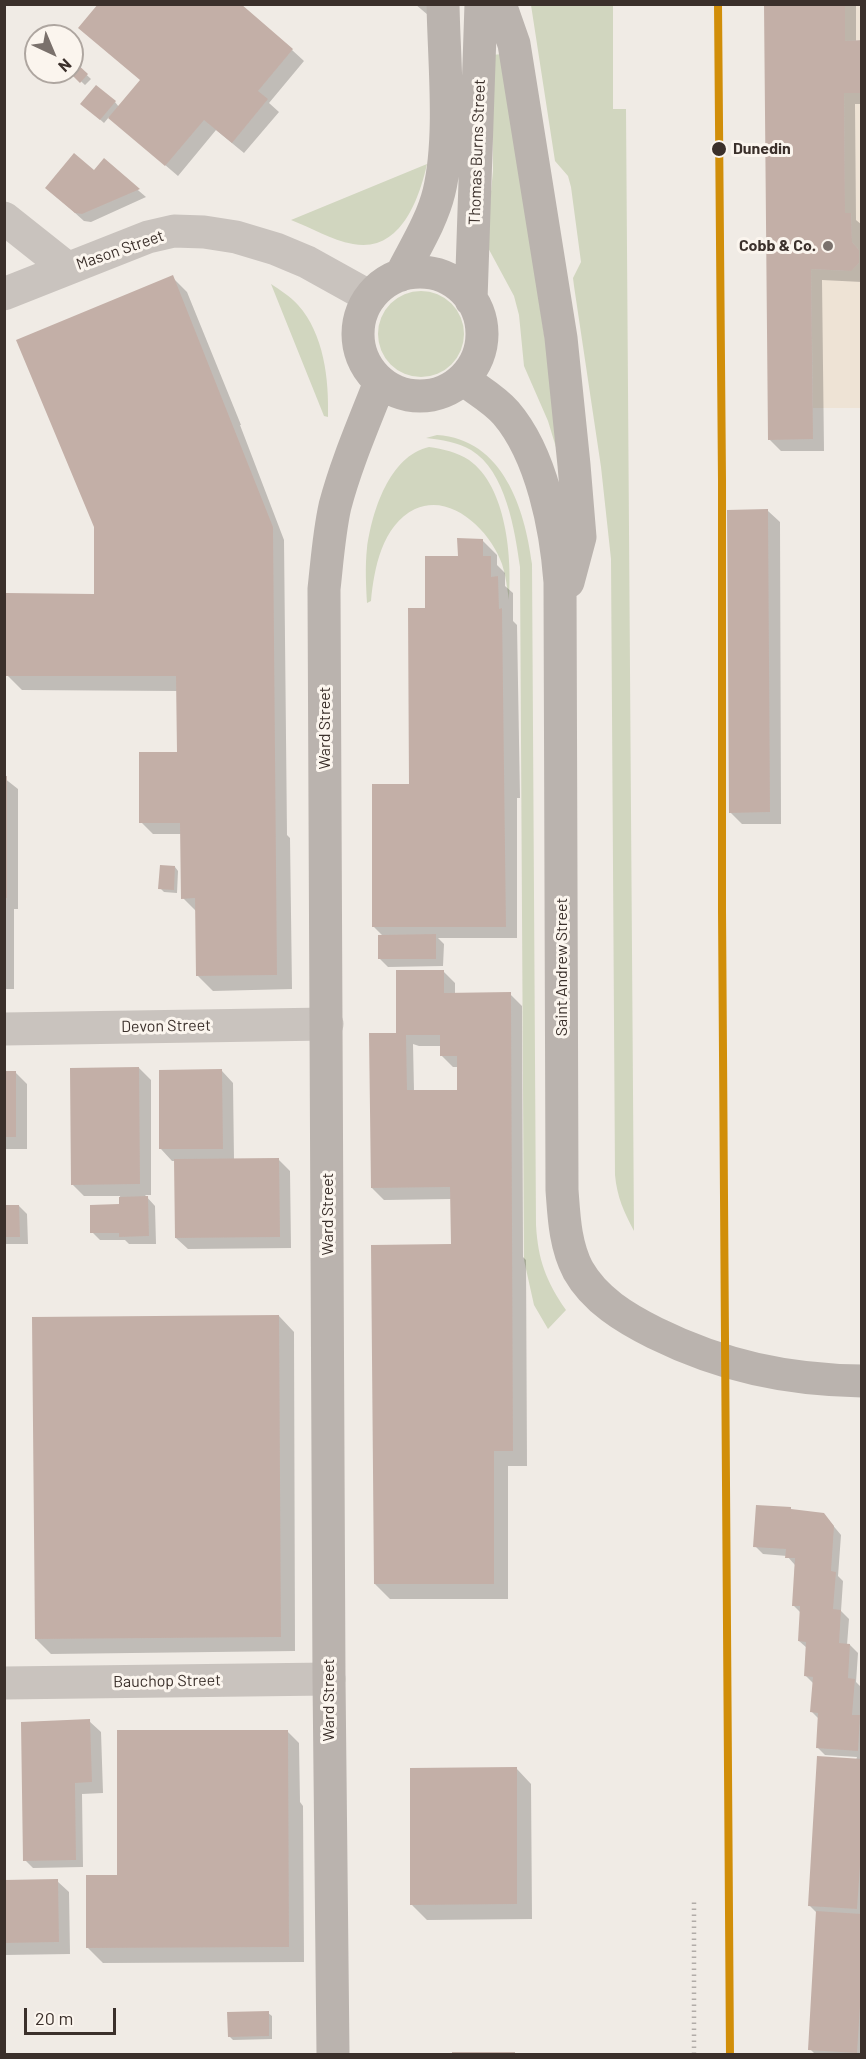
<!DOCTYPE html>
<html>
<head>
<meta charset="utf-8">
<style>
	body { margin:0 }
	#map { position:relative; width:866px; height:2059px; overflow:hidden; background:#f0ebe5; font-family:Barlow,sans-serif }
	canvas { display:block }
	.frame { position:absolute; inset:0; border:6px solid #3b302b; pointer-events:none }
	.north { position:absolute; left:24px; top:24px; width:60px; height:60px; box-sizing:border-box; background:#fbf5ee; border:2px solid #aea6a0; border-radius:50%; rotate:136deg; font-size:16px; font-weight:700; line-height:24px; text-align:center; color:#3b302b }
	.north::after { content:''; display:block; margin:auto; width:21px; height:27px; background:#7a716c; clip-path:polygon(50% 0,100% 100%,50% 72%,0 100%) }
	.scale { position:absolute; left:24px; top:2008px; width:92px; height:27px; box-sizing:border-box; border:3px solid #3b302b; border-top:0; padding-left:8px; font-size:18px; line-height:21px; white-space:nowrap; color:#3b302b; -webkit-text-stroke:4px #fbf5ee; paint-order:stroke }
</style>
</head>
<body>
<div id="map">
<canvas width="866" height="2059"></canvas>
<div class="frame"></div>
<div class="north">N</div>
<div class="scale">20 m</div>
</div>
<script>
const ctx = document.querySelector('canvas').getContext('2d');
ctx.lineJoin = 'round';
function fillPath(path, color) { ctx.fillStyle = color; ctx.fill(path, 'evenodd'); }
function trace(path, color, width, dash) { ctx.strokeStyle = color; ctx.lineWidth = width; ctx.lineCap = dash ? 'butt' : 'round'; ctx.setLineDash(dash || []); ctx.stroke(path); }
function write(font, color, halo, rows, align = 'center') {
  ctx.font = font + ' Barlow,sans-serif'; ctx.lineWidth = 6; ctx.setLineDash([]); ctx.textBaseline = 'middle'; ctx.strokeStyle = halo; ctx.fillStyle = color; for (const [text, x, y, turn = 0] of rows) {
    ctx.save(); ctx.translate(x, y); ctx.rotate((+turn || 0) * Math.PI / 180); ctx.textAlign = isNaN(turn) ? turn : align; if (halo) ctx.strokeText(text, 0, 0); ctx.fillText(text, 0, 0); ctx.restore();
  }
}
fillPath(new Path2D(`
	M531,5H613V109H626L634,1231C624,1212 617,1197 615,1175L611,559L601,467L574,286L573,278L581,262L571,187L568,176L555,161Z
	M502,54L562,453L558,454L548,421L524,366L519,315L514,296L486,244L493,171L492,55Z
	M427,164C419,200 400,253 353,244C331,240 312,228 291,220Z
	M271,284C280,290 290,296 298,305C324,334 329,379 328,417L324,416Z
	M378 334a43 43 0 1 1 86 0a43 43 0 1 1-86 0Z
	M437,435C503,439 525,509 532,564L536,1225C538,1260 546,1281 566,1310L548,1329L534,1305L524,1260L520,567C515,531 506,471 471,450C457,442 442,440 426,438Z
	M429,447C443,449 457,452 469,460C507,487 512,558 509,600C507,588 506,576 502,564C491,532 452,492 415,509C382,525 374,569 371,601L367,603C366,585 365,566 367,548C372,512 389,456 429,447Z`), '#d1d6bf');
fillPath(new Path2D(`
	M845,5H861V40L845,41Z
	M844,93H861V408H813L811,269L850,271L859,263V250L852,242L851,213H845Z`), '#eee3d5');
fillPath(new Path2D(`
	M415,4H428V15Z
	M766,4H856V42H862V104H855L856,220L862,225V282L822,280L824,451H781L769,439Z
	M292,50L304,61L269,103L279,112L244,153L216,130L178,176L109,117L104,123L86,107L115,102L119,107Z
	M75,64L91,79L85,85L71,72L72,67Z
	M104,161L146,197L91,222L84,221L55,195L94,172Z
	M172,277L187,292L241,425H240L284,540L287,835L290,838L292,989L213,991L198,976L197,912L183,898L182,834H153L141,822L178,753V691L22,690L7,675L95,595Z
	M768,511L780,522L781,824H742L730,812Z
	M482,540L497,555V565L505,573V586L513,593V621L517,625L520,798H517V938H438L444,944L443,966L388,967L380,959L383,936L374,927L412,786L427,610L460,557Z
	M4,778L18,789V909H14V989H4Z
	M175,867L178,871L177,893L164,892L160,888Z
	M443,971L455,983V994H510L522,1006L523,1257L526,1260L527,1466H508V1599H390L375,1584L455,1246L452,1199L384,1200L372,1188L398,1034ZM413,1044L419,1046H441V1055L453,1067H459V1091H414Z
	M139,1068L151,1080V1195H145L155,1206L156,1244H129L125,1240H100L92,1232L121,1206L120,1196H84L72,1184Z
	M222,1071L233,1083L234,1160L278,1159L290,1171L291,1248L188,1249L176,1238V1161H172L161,1149Z
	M15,1072L27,1084V1149H4V1073Z
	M19,1206L27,1214L28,1244H4V1207Z
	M279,1316L294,1332L295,1651L51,1654L36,1639Z
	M793,1511L831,1523L841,1535L838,1576L843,1581L841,1611L849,1619L847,1645H850L858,1653L856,1682L862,1688V2054H815L810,2049L818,1914L809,1905L857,1757L825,1755L817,1747L819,1719L812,1712L814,1684L805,1675L807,1648L799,1641L801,1613L793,1605L795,1565L787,1556L763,1554L755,1546Z
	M89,1721L101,1732L103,1793L82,1794L83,1867L33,1868L25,1860Z
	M288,1732L299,1743L300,1802L303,1806L304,1962L103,1963L88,1948L119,1876Z
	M516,1768L531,1784L532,1919L427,1920L412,1905Z
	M4,1881H57L69,1892L70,1954L4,1955Z
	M268,2013L272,2016V2039L233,2040L229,2036Z`), '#0003');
fillPath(new Path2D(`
	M98,4H241L293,49L258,91L268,99L232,143L204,120L165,166L108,118L140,80L78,28Z
	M764,4H845V41L862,40V93H844L845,213H851L852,242L859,250V263L851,271L811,269L813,439L768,440Z
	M75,62L88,74L80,83L69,72H72V65Z
	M96,85L116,101L100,120L80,104Z
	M74,153L94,170L104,158L140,189L82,214L75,213L45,188Z
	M173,275L273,527L277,975L196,976L195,898L181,899L180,823H139V752H177L176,676H5L6,593L94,594V527L16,340Z
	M768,509L770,812L729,813L727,510Z
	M457,538L483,539V556H491V577L498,576L499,609L502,608L506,927H372V784H409L408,608H425V556H458Z
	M4,776H7V898H4Z
	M160,865L175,866L174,890L158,889Z
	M436,934V959H378V935Z
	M396,970H444V993L511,992L513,1451H494V1584H374L371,1245L451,1244L450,1187L371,1188L369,1033H396ZM406,1035H440V1056H457V1090H407Z
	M139,1067L140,1184L71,1185L70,1068Z
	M222,1069L223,1149H159V1070Z
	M4,1071H16V1137H4Z
	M279,1158L280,1237L175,1238L174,1159Z
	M148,1196L149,1236L119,1237V1233H90V1205L119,1204V1197Z
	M4,1205H19L20,1237H4Z
	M279,1315L281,1637L35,1639L32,1317Z
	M756,1505L791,1507V1509L824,1513L834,1526L831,1571L836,1572L833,1609L841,1610L839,1643L850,1644L848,1678L855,1679L852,1715H860L858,1751L816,1748L818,1713L810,1712L813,1677L804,1676L806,1642L798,1641L800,1606H792L795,1558H785L786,1549L753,1547Z
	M90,1719L92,1782L75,1783L76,1860L23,1861L21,1722Z
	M117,1730H288L289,1947L86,1948V1875H117Z
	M817,1756L862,1759V1837L857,1909L808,1906Z
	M517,1767V1904L410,1905V1768Z
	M58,1879L59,1942L4,1943V1880Z
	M816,1911L862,1914V1975L857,2053L808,2050Z
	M269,2011V2036L228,2037L227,2012Z
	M452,2052H515V2054H452Z`), '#c3afa7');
trace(new Path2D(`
	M4,218L67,268
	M4,294L148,237L174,231L204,232L236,237L276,249L307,262L370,297
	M4,1029L327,1024
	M4,1683L329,1679`), '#c9c3be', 33);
trace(new Path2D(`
	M500,4L514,44L561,338L574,465L580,537L568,582
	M358 334a62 62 0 1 1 124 0a62 62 0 1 1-124 0Z
	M401,275C414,249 432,221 439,192C452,137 444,62 443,4
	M471,300L481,4
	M463,379C477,390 494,399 506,413C542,455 556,529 560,582L562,1190C564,1217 565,1245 578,1270C595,1300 625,1318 655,1333C722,1366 787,1380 862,1381
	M333,2054L329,1679L324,589C327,562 329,533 335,506C346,464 364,423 380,382`), '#bab3ae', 33);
trace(new Path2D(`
	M694,2054V1901`), '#b1aca8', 4.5, [1.5, 4.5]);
trace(new Path2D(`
	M718,4L722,480V911L730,2054`), '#d18e09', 8);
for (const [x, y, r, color] of [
	[719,149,8,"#3b302b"],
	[828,246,6,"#7a716c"]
]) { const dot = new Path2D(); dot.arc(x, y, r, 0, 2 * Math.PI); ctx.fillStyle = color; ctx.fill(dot); trace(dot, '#fbf5ee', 2); }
write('bold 16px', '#3b302b', '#fbf5ee', [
	["Dunedin",733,149]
], 'left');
write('16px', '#3b302b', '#fbf5ee', [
	["Thomas Burns Street",477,152,-88],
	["Mason Street",120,250,-19],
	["Ward Street",325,728,-90],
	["Saint Andrew Street",562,967,-90],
	["Devon Street",166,1026,-1],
	["Ward Street",328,1214,-90],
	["Bauchop Street",167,1681,-1],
	["Ward Street",329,1700,-90]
]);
write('bold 16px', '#3b302b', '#fbf5ee', [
	["Cobb & Co.",816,246]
], 'right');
</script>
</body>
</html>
